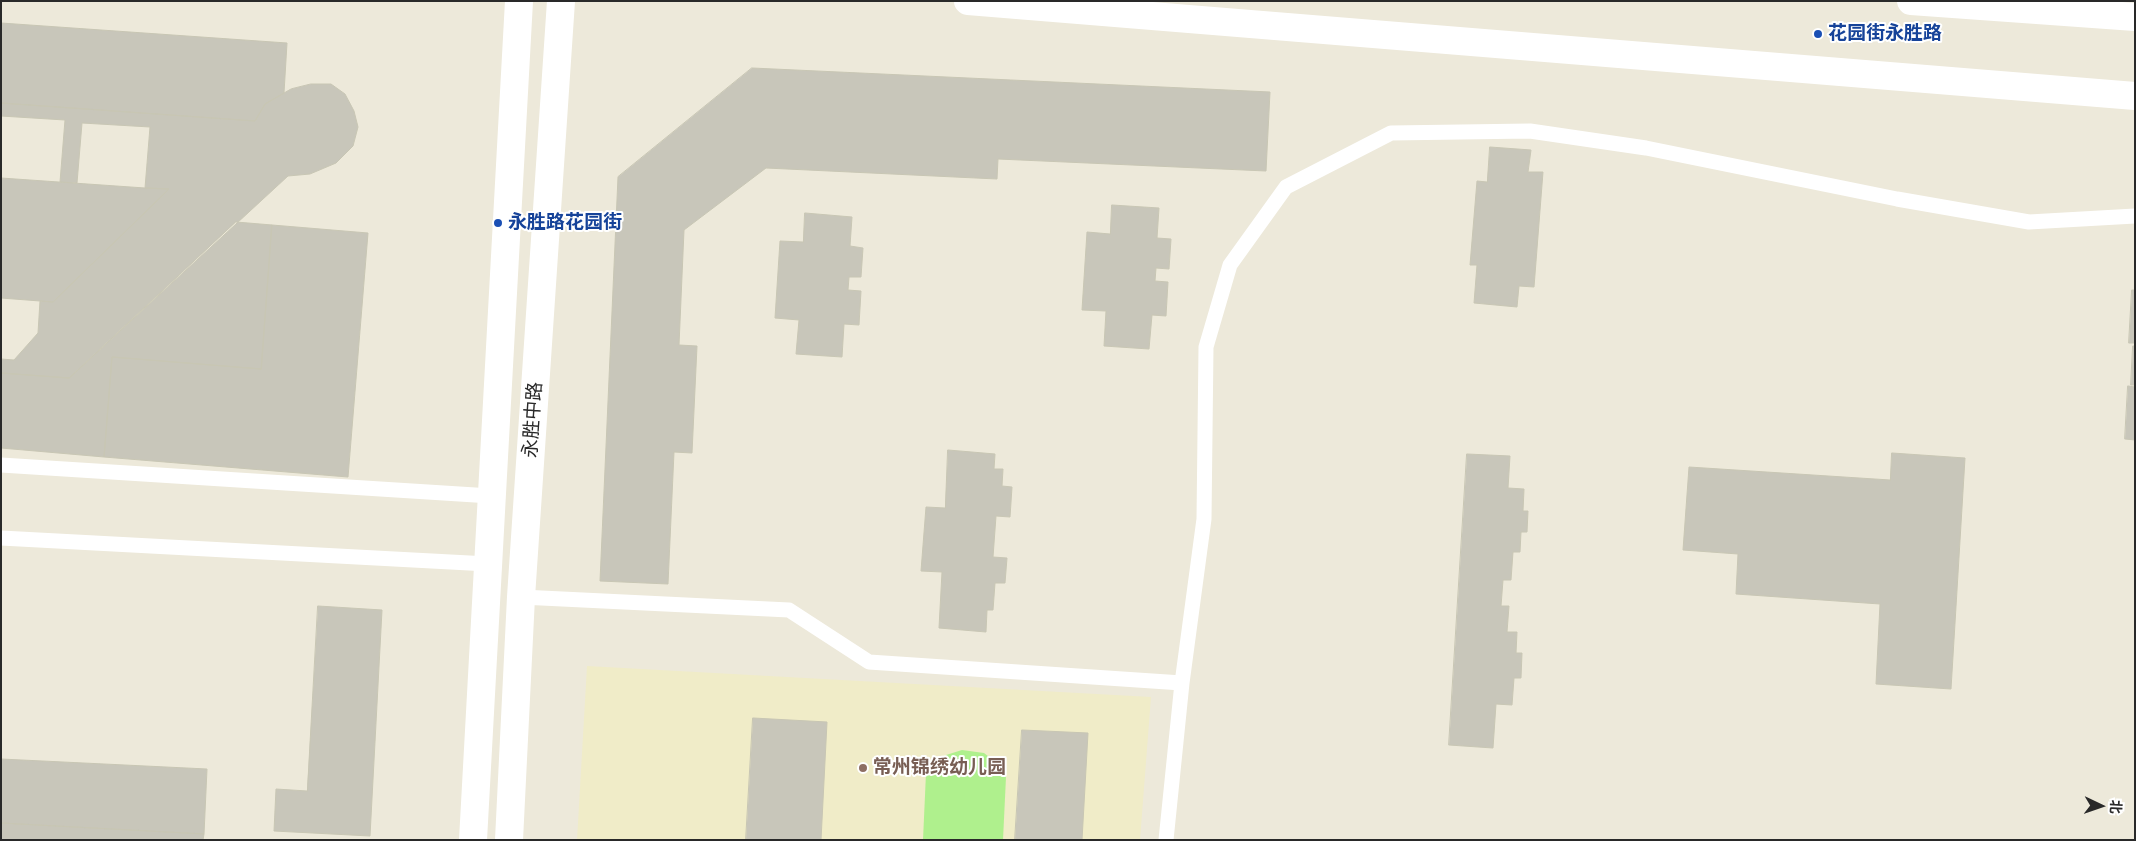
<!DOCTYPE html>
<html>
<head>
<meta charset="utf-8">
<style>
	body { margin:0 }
	#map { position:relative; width:2136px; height:841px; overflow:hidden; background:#ede9da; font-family:Jost,"Noto Sans SC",sans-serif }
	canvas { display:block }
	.frame { position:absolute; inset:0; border:2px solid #292929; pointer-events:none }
	.north { position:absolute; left:2076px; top:781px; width:50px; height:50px; -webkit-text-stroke:4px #fff; paint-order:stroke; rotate:93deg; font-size:14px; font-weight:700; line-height:20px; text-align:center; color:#292929 }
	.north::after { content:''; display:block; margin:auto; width:18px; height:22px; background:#292929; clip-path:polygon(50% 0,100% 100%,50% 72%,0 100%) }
</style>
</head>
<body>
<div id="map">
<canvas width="2136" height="841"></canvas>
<div class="frame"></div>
<div class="north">北</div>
</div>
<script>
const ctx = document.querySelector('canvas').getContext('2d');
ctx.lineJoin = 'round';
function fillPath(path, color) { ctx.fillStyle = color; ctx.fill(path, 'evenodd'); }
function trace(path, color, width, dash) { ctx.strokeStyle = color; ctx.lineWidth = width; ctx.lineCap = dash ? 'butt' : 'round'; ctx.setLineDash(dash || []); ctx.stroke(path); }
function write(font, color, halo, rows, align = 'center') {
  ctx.font = font + ' Jost,"Noto Sans SC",sans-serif'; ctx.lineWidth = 4; ctx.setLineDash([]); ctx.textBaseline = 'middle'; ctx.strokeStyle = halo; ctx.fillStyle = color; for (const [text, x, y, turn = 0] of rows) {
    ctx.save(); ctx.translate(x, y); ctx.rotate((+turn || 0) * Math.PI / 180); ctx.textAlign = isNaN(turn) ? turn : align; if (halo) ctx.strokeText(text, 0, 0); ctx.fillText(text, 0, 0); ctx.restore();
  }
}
fillPath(new Path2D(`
	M587,666L1151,697L1140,840H577Z`), '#f0ecc8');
fillPath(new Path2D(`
	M962,750L984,753L998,764L1006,777L1003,840H923L926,773L946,755Z`), '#aff08d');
const building = new Path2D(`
	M1,23L287,43L284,93L265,104L255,121L1,103Z
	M752,68L1270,92L1266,171L998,159L997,179L766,168L684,230L679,345L697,346L692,453L674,452L668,584L600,581L618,177Z
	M311,84H331L345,94L354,111L358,127L353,146L336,163L310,174L288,176L69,378L1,373V359L14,360L38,333L40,301L53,302L169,189L145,188L150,127L82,123L77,183L60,182L65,120L1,116V103L255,121L265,104L291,89Z
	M1490,147L1531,150L1528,172H1543L1534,287L1519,286L1517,307L1474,303L1477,265H1470L1477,181L1487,182Z
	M1,178L145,188L169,189L53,302L1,298Z
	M1112,205L1159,208L1157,238L1171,239L1169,269L1156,268L1155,281L1168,282L1166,316L1152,315L1149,349L1104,346L1106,311L1082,310L1087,232L1110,234Z
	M805,213L852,217L850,246L863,248L861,277H849L848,290L861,291L859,325L844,324L842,357L796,354L799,320L775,318L780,241L803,242Z
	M236,222L272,225L261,369L112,357L104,457L1,448V373L69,378Z
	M272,225L368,233L348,477L104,457L112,357L261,369Z
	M2132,290H2135V343H2129Z
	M2133,346H2135V385H2131Z
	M2128,386L2135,387V440L2125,439Z
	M948,450L995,454L994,469H1003L1002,486L1012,487L1010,517L996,516L993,557L1007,558L1005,583H995L993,610H987L986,632L939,628L942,572L921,571L926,507L945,508Z
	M1892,453L1965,458L1951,689L1876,684L1880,604L1736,594L1738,554L1683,550L1689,467L1890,480Z
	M1467,454L1510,456L1508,488L1524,489L1523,511H1528L1527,532H1521L1520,552H1513L1511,580H1503L1501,606H1509L1507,632H1517L1516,653H1522L1521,678H1514L1512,705L1496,704L1493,748L1449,745Z
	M318,606L382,610L370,836L274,831L276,789L307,791Z
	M753,718L827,722L821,840H746Z
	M1022,730L1088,733L1082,840H1015Z
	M1,759L207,769L204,834L1,823Z
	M1,823L204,834L203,840H1Z`);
fillPath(building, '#c8c6ba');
trace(building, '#c8c6b4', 1);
trace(new Path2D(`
	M1,465L491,496
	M1,538L488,564
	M521,597L789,610L869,662L1182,683
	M1166,840L1182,683L1204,519L1206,347L1230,265L1286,187L1391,133L1530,131L1646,148L1897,199L2029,222L2135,216`), '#fff', 15);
trace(new Path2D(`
	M968,1L2135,96
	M473,840L519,1
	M509,840L521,597L561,1`), '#fff', 28);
trace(new Path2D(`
	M1911,1L2135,17`), '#fff', 28);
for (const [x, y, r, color] of [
	[1818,34,5,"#1a4fb4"],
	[498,223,5,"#1a4fb4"],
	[863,768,5,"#8d6e63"]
]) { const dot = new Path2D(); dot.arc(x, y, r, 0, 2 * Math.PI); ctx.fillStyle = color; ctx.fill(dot); trace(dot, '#fff', 2); }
write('bold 19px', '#164399', '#fff', [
	["花园街永胜路",1828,34],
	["永胜路花园街",508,223]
], 'left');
write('19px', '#292929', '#fff', [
	["永胜中路",534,420,-86]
]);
write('bold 19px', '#785e54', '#fff', [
	["常州锦绣幼儿园",873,768]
], 'left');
</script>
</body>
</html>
